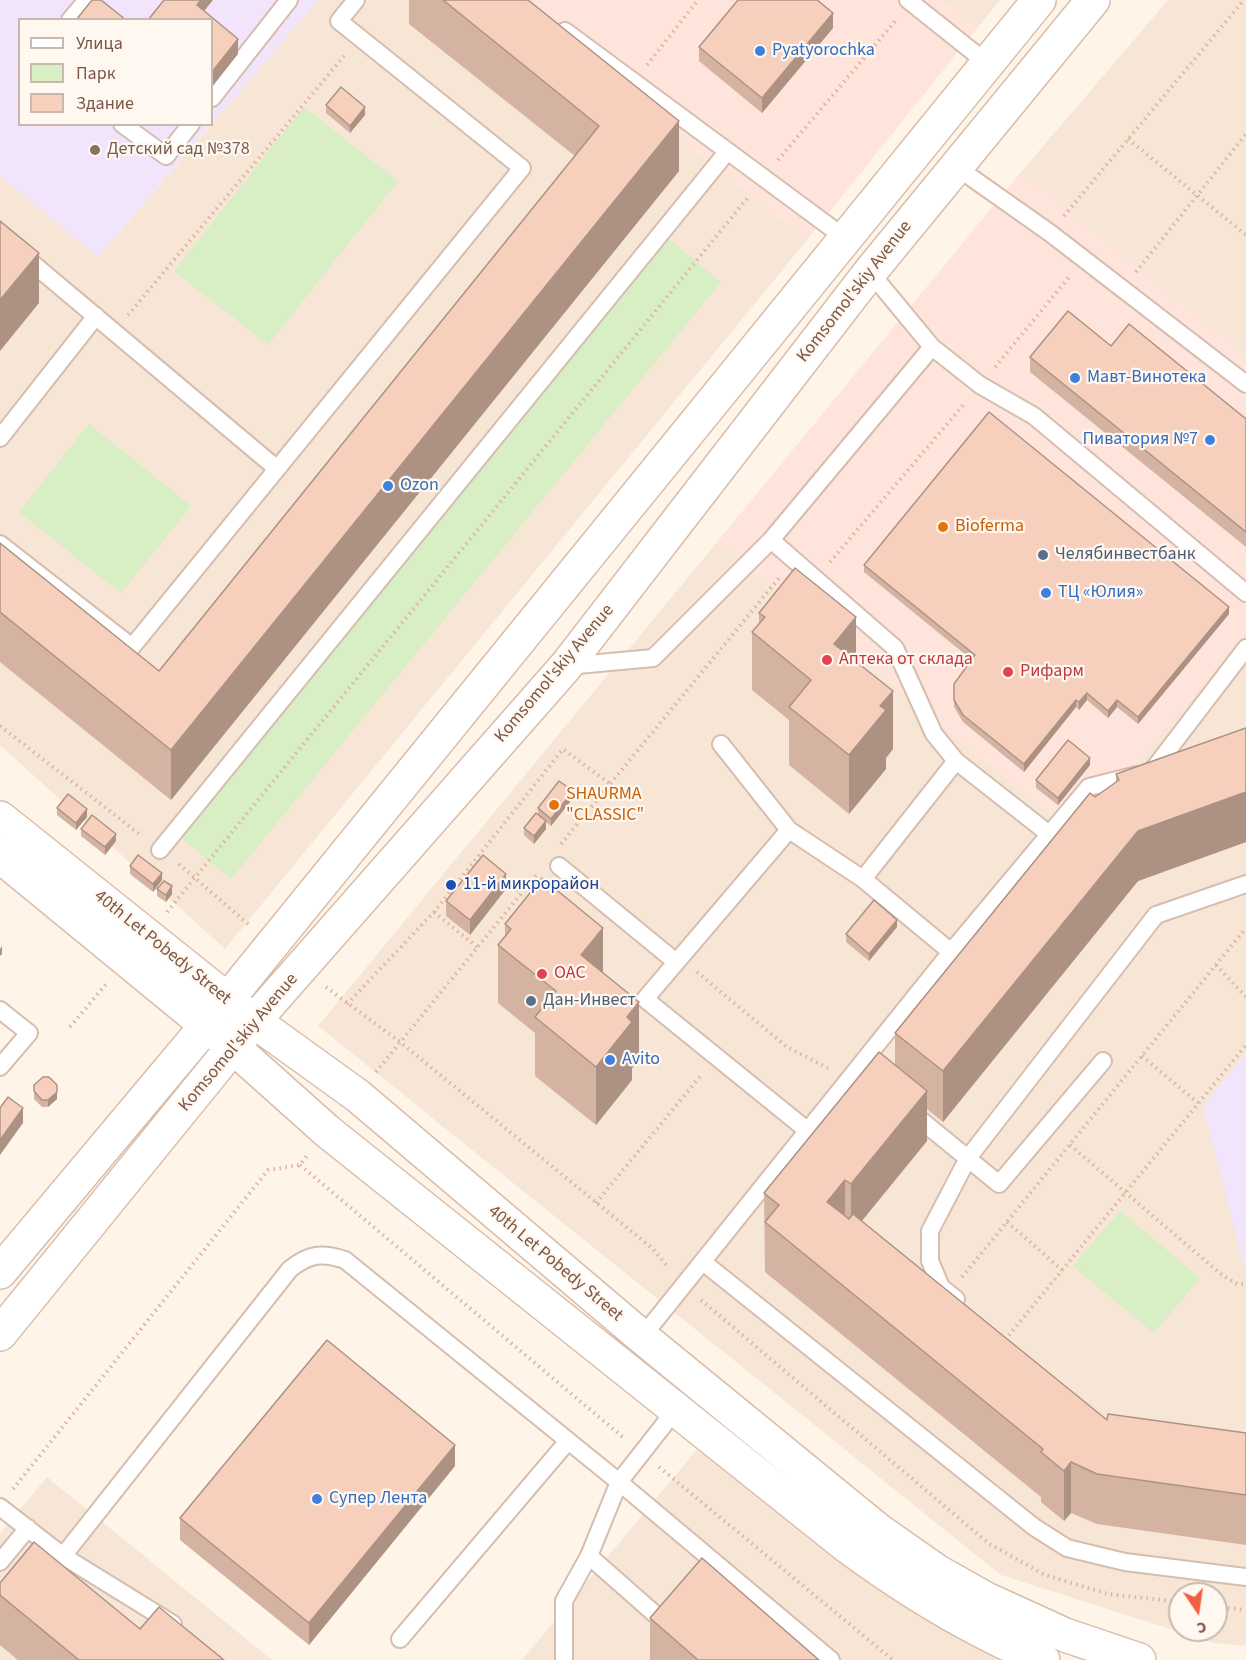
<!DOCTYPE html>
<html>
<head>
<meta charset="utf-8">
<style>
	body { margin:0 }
	#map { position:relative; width:1246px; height:1660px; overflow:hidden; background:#fef4e8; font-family:"Source Sans 3",sans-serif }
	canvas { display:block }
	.legend { position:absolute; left:18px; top:18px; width:195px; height:108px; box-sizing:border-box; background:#fff8f1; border:2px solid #cbb8ad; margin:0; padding:8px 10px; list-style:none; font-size:18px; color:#7c5748 }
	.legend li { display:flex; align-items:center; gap:12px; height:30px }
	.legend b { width:30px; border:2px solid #cbb8ad }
	.north { position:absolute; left:1168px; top:1582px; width:60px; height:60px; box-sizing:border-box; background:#fff8f1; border:2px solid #cbb8ad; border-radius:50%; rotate:167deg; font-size:16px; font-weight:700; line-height:24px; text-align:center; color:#7c5748 }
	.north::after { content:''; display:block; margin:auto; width:21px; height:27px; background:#f45e42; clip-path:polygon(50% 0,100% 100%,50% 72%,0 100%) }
</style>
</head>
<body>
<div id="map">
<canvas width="1246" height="1660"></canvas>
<ul class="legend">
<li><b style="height:8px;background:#fff"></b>Улица</li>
<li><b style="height:16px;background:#d8eec4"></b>Парк</li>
<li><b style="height:16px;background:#f7d0bd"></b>Здание</li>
</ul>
<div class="north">С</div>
</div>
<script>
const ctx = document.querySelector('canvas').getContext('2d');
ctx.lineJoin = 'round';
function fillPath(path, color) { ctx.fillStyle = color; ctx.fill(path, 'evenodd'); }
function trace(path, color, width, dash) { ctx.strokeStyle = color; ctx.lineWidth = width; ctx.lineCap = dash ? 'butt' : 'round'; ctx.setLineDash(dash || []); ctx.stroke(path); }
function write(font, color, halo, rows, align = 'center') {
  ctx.font = font + ' "Source Sans 3",sans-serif'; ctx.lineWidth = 4.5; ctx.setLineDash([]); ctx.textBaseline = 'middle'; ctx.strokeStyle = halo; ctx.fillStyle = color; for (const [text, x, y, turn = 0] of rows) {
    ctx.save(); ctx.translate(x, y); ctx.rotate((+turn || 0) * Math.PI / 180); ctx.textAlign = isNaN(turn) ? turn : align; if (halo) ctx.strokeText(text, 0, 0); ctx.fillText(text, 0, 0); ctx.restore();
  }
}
fillPath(new Path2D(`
	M318,0H505L807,240L225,949L0,745V176L98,257Z
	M941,0H1000L977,28Z
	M1168,0H1246V357L1021,172Z
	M718,541L1077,836L1246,631V1054L1203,1106L1246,1266V1646L1214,1643L1001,1575L318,1026ZM1180,1594H1216V1630H1180Z
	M703,1442L1010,1660H522Z
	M47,1477L272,1660H0V1533Z`), '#f7e6d6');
fillPath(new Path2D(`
	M505,0H941L977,28L807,240Z
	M1021,172L1246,357V631L1077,836L718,541Z`), '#ffe4dc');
fillPath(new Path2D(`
	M0,0H318L212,124V20H20V124H211L98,257L0,176Z
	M1246,1054V1266L1244,1267L1203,1106Z`), '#f1e4fb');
fillPath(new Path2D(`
	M304,107L398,181L268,345L174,271Z
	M669,239L721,282L231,879L179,836Z
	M89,424L191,506L121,593L19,512Z
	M1120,1211L1200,1278L1154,1333L1073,1266Z`), '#d8eec4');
const lane = new Path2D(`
	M908,0L987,63
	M70,20L87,0
	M565,31L845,238
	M212,98L289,0
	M122,124L166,156L191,124
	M955,166L1050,233L1246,384
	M0,236L276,468
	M870,272L932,347L980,385L1034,416L1246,593
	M0,438L96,316
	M771,540L895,648L934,734L956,761L863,879
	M0,544L132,647L522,168L339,21L356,0
	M567,666L653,658L771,540L932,347
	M721,744L789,830
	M956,761L1049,834
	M1152,771L1246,648
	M160,850L727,152
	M559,866L676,962
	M0,1010L29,1033L0,1067
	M911,1112L999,1184L1103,1061
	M808,1131L645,999L789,830L863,879L951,952
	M703,1262L1034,1527L1067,1548L1125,1562L1246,1577
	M956,1299L941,1287L930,1261V1231L968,1158L1156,915L1246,884
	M642,1337L951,952L1089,787L1137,775
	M0,1507L63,1556L173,1624
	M63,1556L290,1269C309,1254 322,1252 345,1260L619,1482L831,1660
	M589,1556L665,1623
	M0,1562L28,1528
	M400,1639L568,1441
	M564,1660V1601L589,1556L619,1482L677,1408`);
const secondary = new Path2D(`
	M0,818L254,1021L358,1096L642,1337L878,1530L938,1572L986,1599L1065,1635L1139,1660
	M0,856L233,1047L327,1131L847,1546C909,1592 972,1630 1043,1660
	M0,1272L206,1026L1039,0
	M0,1334L254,1021L566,666L870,272L1093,0`);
trace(lane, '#d5bdaf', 20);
trace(secondary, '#d9bdab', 36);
trace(new Path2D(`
	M647,65L698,0
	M1128,139L1246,235
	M778,160L897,19
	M1064,216L1244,0
	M1136,272L1246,134
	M128,315L344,56
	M995,367L1070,276
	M830,562L965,403
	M0,726L142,836
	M561,844L779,578
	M179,864L248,924
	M503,879L521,893
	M167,912L749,196
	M434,912L477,947
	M1216,965L1246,997
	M697,972L787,1047L828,1068
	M326,987L400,1042L653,1249L668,1267
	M347,1004L434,912L563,749L610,784
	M70,1027L106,984
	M1142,1056L1198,1103
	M376,1072L538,873
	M1070,1145L1222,1275L1237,1284H1246
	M300,1165L625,1439
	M596,1203L702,1074
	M1007,1222L1062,1270
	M962,1277L1246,928
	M701,1300L988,1543L1045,1575L1108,1594L1180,1602
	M1005,1340L1246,1045
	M659,1467L893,1660
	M13,1489L268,1170L300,1165L308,1154
	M1216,1607L1246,1610`), '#ddb39f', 4, [1.5, 4.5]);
trace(lane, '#fff', 16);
trace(secondary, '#fff', 33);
fillPath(new Path2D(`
	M409,0H528L679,171L171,800L0,662V543L159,671L575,156L409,24Z
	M833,28L762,113L699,61V47Z
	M326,105L365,115L350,133L326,113Z
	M1111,346L1246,419V547L1030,372V357Z
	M864,565L1229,614L1138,724L1117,707L1108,718L1087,700L1079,710L1076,707L1024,772L963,722L954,707V684L972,660L864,572Z
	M759,613L856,661L893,749L886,758V769L849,814L789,765V720L752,690V632L759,624Z
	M1246,728V842L1138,881L943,1122L927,1109V1141L862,1221L1107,1420L1246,1433V1545L1097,1524L1071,1513L1064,1521L1041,1502V1497L765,1272L764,1193L895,1065V1033L1095,797L1116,782V774Z
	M1090,765L1058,805L1036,788V780Z
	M573,798L551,826L546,822V829L534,844L524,835V828L538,815V808Z
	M57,808L87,817L76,830L57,815Z
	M81,829L116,841L105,855L81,836Z
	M130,866L162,880L153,892L130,874Z
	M157,889L172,894L166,902L157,896Z
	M506,889L470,935L446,916V901Z
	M505,924L603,973L639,1060L632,1068V1080L596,1125L535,1076V1033L498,1003V945L505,936Z
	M897,927L869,961L846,942V934Z
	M34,1085H57V1099L48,1107H42L34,1099Z
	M455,1466L309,1645L180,1540V1518Z
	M0,1583L140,1629L224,1660H18L0,1645Z
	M650,1618L819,1660H650Z`), '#d4b3a3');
fillPath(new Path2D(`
	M201,0H213L197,20V5Z
	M833,13V28L762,113V98Z
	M238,39V54L212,87V72Z
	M365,107V115L350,133V126Z
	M679,121V171L171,800V750Z
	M39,253V303L0,351V300Z
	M1229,607V614L1138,724V717Z
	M856,617V675L834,644Z
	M893,691V749L886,758V769L849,814V755L880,706Z
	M1087,693V700L1079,710V702Z
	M1076,700V707L1024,772V764Z
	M1117,700V707L1108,718V711Z
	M1090,758V765L1058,805V798Z
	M573,791V798L551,826V819Z
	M1246,792V842L1138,881L943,1122V1071L1138,831Z
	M87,809V817L76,830V823Z
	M546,821V829L534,844V836Z
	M116,834V841L105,855V847Z
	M162,873V880L153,892V884Z
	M506,874V889L470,935V920Z
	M172,886V894L166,902V895Z
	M897,920V927L869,961V954Z
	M603,928V987L581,955Z
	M2,946V954L0,956V949Z
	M639,1002V1060L632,1068V1080L596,1125V1067L627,1017Z
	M927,1091V1141L851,1234V1184Z
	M57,1092V1099L48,1107V1100Z
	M23,1108V1123L0,1155V1140Z
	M845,1180V1230L827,1202Z
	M455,1445V1466L309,1645V1623Z
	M1071,1462V1513L1064,1521V1471Z`), '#ad9284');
const building = new Path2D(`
	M92,0H101L126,20H76Z
	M164,0H201L197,5L238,39L212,72V20H148Z
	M443,0H528L679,121L171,750L0,612V543L159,671L599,126Z
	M738,0H817L833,13L762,98L699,47Z
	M341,87L365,107L350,126L326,105Z
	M0,221L39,253L0,300Z
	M1068,311L1111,346L1129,324L1246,419V532L1030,357Z
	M989,412L1229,607L1138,717L1117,700L1108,711L1087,693L1079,702L1076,700L1024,764L963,715L954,700V684L975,655L864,565Z
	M795,568L856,617L834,644L893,691L880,706L886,710L849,755L789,707L811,680L752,632L765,617L759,613Z
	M1246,728V792L1138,831L943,1071L895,1033L1090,793L1095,797L1119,780L1116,774Z
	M1068,740L1090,758L1058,798L1036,780Z
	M559,781L573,791L551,819L538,808Z
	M68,794L87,809L76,823L57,808Z
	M536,813L546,821L534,836L524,828Z
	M92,815L116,834L105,847L81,829Z
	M138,855L162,873L153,884L130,866Z
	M483,855L506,874L470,920L446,901Z
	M542,878L603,928L581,955L639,1002L627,1017L632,1022L596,1067L535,1017L556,991L498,945L511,929L505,924Z
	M164,881L172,886L166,895L157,889Z
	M874,900L897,920L869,954L846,934Z
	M879,1052L927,1091L851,1184L845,1180L827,1202L849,1219L853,1214L1107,1420L1108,1414L1246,1433V1495L1097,1474L1071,1462L1064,1471L1041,1452L1043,1449L765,1222L779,1205L764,1193Z
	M43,1077H49L57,1085V1092L48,1100H42L34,1091V1085Z
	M8,1097L23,1108L0,1140V1108Z
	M327,1340L455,1445L309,1623L180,1518Z
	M34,1542L140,1629L159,1607L224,1660H79L0,1595V1583Z
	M702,1558L819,1660H698L650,1618Z`);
fillPath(building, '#f7d0bd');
trace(building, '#ad9284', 1.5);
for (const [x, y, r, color] of [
	[760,51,6,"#3f7fe0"],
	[95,150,6,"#8d6e63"],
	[1075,378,6,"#3f7fe0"],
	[1210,440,6,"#3f7fe0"],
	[388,486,6,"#3f7fe0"],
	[943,527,6,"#e8710a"],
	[1043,555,6,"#5c6f8a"],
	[1046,593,6,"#3f7fe0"],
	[827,660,6,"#e0444e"],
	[1008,672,6,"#e0444e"],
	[554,805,6,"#e8710a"],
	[451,885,6,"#1a4fb4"],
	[542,974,6,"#e0444e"],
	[531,1001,6,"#5c6f8a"],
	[610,1060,6,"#3f7fe0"],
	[317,1499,6,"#3f7fe0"]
]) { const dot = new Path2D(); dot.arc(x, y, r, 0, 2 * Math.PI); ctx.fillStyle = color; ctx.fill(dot); trace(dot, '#fff8f1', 2); }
write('18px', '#366cbe', '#fff8f1', [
	["Pyatyorochka",772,51],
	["Мавт-Винотека",1087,378],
	["Пиватория №7",1198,440,"right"],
	["Ozon",400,486],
	["ТЦ «Юлия»",1058,593],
	["Avito",622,1060],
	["Супер Лента",329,1499]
], 'left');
write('18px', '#785e54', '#fff8f1', [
	["Детский сад №378",107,150]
], 'left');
write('18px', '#7c5748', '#fff8f1', [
	["Komsomol'skiy Avenue",855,292,-52],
	["Komsomol'skiy Avenue",555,674,-50],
	["40th Let Pobedy Street",162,948,39],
	["Komsomol'skiy Avenue",239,1043,-50],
	["40th Let Pobedy Street",555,1264,40]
]);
write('18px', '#c56008', '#fff8f1', [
	["Bioferma",955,527],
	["SHAURMA",566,795],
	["\"CLASSIC\"",566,816]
], 'left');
write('18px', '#4e5e75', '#fff8f1', [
	["Челябинвестбанк",1055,555],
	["Дан-Инвест",543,1001]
], 'left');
write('18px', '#be3a42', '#fff8f1', [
	["Аптека от склада",839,660],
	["Рифарм",1020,672],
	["ОАС",554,974]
], 'left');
write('18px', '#164399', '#fff8f1', [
	["11-й микрорайон",463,885]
], 'left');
</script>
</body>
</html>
